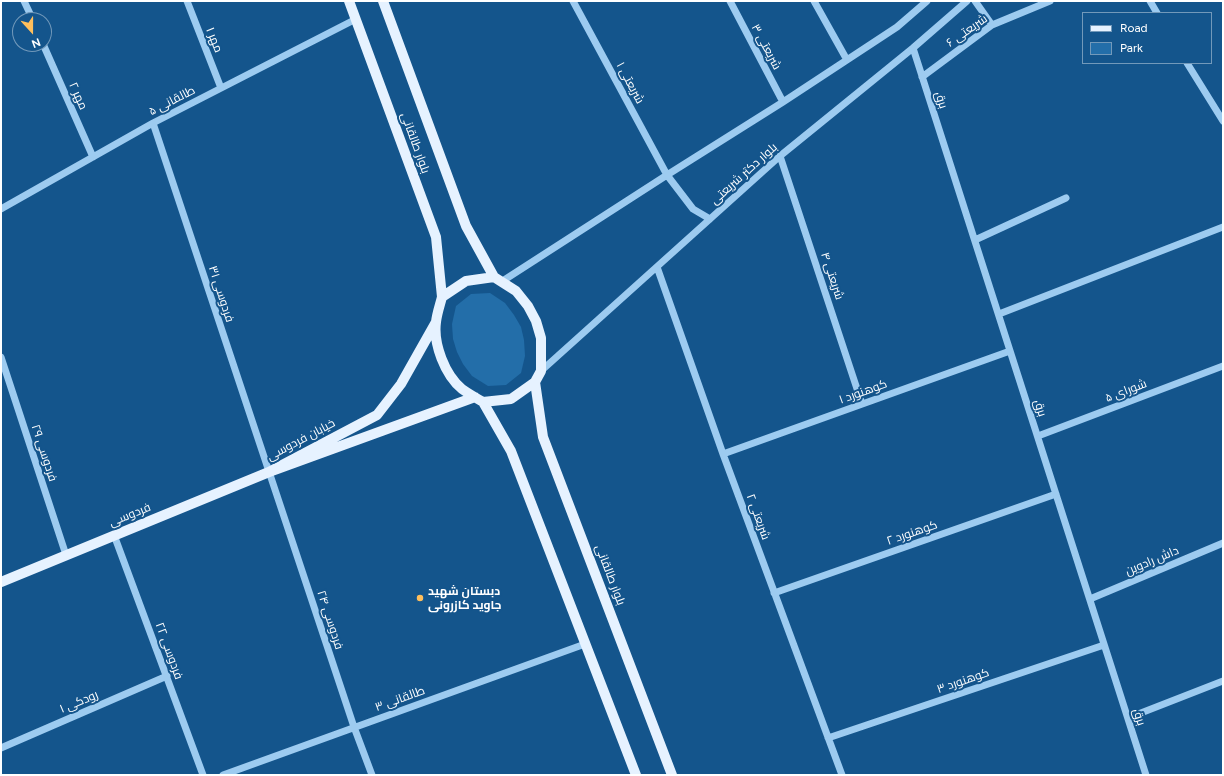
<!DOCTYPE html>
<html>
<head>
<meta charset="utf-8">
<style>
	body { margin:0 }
	#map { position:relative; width:1224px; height:776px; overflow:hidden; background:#14558c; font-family:Figtree,sans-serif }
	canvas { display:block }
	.frame { position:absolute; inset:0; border:2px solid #fff; pointer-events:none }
	.legend { position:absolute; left:1082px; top:12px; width:130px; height:52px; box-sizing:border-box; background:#14558c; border:1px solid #7299ba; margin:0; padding:5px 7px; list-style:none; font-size:12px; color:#fff }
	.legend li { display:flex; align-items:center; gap:8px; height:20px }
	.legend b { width:20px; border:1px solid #7299ba }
	.north { position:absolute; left:12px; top:12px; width:40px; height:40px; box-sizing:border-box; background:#14558c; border:1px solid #7299ba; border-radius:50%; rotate:159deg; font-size:11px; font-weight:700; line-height:16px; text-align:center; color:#fff }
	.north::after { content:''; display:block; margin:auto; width:14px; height:18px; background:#ffbf5c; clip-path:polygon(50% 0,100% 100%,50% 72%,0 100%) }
</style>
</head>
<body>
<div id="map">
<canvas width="1224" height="776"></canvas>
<div class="frame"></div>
<ul class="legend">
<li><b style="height:5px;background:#e6f2ff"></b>Road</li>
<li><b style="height:11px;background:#236ea9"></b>Park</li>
</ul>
<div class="north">N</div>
</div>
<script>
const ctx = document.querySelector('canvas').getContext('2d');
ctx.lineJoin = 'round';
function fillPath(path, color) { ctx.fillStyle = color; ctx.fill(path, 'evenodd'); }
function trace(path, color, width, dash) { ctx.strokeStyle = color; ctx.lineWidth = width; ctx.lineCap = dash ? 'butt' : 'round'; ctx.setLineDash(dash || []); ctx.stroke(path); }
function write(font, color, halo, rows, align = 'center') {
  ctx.font = font + ' Figtree,Cairo,sans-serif'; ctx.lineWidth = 4; ctx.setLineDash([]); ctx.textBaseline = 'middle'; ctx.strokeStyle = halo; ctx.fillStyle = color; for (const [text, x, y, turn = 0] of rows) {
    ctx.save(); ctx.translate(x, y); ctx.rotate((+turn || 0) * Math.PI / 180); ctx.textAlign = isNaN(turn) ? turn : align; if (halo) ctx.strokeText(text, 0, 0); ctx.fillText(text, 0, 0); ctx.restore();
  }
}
fillPath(new Path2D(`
	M490,293L505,303L514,315L521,327L524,340L525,356L521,373L506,385L488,386L472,376L463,364L457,352L453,339L452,324L456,306L471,294Z`), '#236ea9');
trace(new Path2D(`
	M24,1L33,20
	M187,1L221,88
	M573,1L667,175L693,209L710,219
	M730,1L783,102
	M814,1L847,60
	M975,1L992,25
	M1150,1L1157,13
	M43,44L93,157
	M913,48L1146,775
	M1187,63L1223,121
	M922,77L992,25L1050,1
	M153,123L354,727L372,775
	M780,156L862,404
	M1,209L153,123L356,19
	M975,240L1066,198
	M657,267L723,454L842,775
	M501,282L667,175L783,102L897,27L927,1
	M999,314L1223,227
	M1,357L66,555
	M541,371L780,156L913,48L967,1
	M1038,436L1223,366
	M723,454L1010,351
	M114,535L203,775
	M774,593L1056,494
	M1090,599L1223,543
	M1128,718L1223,681
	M828,738L1104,645
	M1,748L167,676
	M223,775L585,644`), '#9dcbf0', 7);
trace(new Path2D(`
	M349,1L436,237L442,297
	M383,1L466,226L494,277
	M494,277L516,291L528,306L536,321L541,338V371L535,382L511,399L483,402C476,398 469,394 462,389C445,375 433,344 436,322C437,313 440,305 442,297L466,281Z
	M436,322L401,384L377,415L269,472L475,397
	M535,382L543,437L672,775
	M483,402L511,451L636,775
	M1,582L269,472`), '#e6f2ff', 10);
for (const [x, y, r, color] of [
	[420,598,4,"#ffbf5c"]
]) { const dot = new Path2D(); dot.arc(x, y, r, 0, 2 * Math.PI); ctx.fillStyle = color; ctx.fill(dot); trace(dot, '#14558c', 1.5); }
write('12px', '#fff', '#14558c', [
	["شریعتی ۶",967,31,-35],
	["مهر ۱",214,40,68],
	["شریعتی ۳",766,47,62],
	["شریعتی ۱",630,83,62],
	["مهر ۲",78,96,66],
	["برق",941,100,72],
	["طالقانی ۵",172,101,-27],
	["بلوار طالقانی",415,143,70],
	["بلوار دکتر شریعتی",744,174,-42],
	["شریعتی ۴",832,276,72],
	["فردوسی ۳۱",221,294,72],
	["شورای ۵",1126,391,-21],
	["کوهنورد ۱",863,392,-20],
	["برق",1040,408,72],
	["خیابان فردوسی",301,440,-28],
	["فردوسی ۲۹",44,453,72],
	["فردوسی",130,515,-22],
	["شریعتی ۲",758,517,70],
	["کوهنورد ۲",912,533,-19],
	["داش رادوین",1152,561,-23],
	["بلوار طالقانی",610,575,69],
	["فردوسی ۲۴",330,620,72],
	["فردوسی ۲۲",169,651,70],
	["کوهنورد ۳",963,681,-19],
	["طالقانی ۳",400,699,-20],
	["رودکی ۱",79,702,-23],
	["برق",1139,717,72]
]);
write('bold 12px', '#fff', '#14558c', [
	["دبستان شهید",428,591],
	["جاوید کازرونی",428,605]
], 'left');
</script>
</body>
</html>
